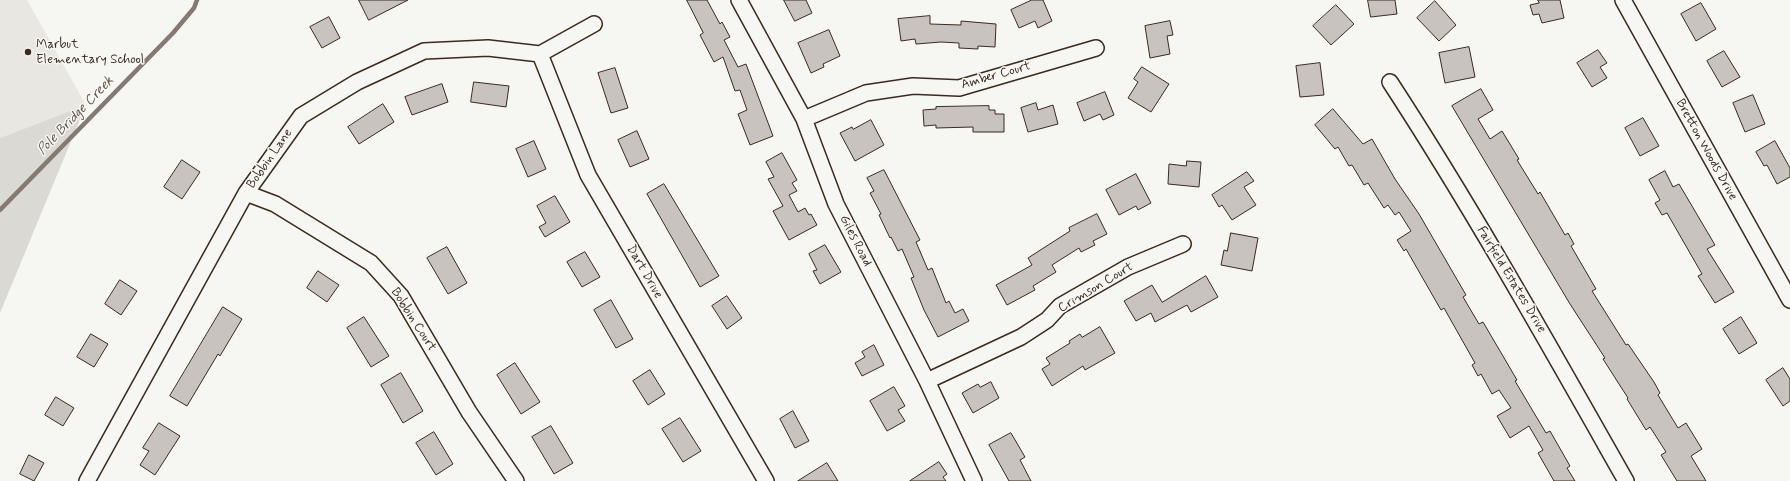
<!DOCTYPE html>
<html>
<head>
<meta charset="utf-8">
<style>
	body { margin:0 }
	canvas { display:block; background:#f6f6f2 }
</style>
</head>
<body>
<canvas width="1790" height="481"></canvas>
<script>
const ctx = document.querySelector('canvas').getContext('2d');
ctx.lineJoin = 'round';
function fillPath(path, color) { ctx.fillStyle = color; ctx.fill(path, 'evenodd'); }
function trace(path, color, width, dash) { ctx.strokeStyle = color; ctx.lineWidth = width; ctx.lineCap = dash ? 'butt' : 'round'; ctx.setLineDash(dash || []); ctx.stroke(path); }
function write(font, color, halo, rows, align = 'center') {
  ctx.font = font + ' Mynerve,sans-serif'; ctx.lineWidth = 3; ctx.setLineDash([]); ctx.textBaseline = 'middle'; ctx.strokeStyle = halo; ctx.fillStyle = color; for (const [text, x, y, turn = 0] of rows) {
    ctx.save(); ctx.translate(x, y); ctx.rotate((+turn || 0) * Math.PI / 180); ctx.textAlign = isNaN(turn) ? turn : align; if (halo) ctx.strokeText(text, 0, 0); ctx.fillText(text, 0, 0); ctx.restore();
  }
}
fillPath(new Path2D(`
	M0,0H27L86,105L0,138Z`), '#e8e7e2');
fillPath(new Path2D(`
	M86,105L0,313V138Z`), '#dad9d3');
trace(new Path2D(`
	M0,210L173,33L194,8L197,0`), '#857a71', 4.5);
const building = new Path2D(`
	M359,0H408L369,20Z
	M687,0H707L720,24L722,22L730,37L724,40L738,67L746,64L773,136L750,145L738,114L747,110L740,90L735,91L723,57L714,62L700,35L703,33Z
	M784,0H806L812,13L795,21Z
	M1032,0H1043L1052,21L1038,28L1035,21L1019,28L1011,10Z
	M1368,0H1395L1397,14L1371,17Z
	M1538,0H1560L1564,18L1542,23L1539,14L1533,15L1530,5L1539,3Z
	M1435,1L1456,25L1439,41L1417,18Z
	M1701,3L1716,29L1696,41L1681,14Z
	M1336,5L1354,24L1331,45L1313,26Z
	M930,16V24L961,25V21L996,24L995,47L978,46V49L959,48V43L941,42L916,44L915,39L901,41L898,19Z
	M329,17L340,38L322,48L310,27Z
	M1170,21L1173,35L1167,36L1170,54L1150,58L1145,26Z
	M829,30L840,56L823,64L824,67L811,73L798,43Z
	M1469,47L1475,77L1445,83L1439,53Z
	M1598,50L1607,63L1600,67L1607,78L1592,87L1577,63Z
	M1724,51L1740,77L1722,87L1707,61Z
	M1320,63L1324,95L1300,97L1296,66Z
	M1142,67L1169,84L1151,112L1128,98L1138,82L1134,79Z
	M615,68L628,108L611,113L598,73Z
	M474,82L509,86L506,107L471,102Z
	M442,84L448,102L412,115L405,97Z
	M1481,89L1493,110L1478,119L1490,139L1502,131L1519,159L1517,160L1538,194L1540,192L1565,235L1568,233L1574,244L1571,246L1596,289L1592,291L1626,345L1628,344L1654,382L1660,393L1658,395L1678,428L1686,423L1702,449L1691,456L1706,481H1677L1661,455L1666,452L1650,427L1646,430L1627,399L1628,398L1603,359L1605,358L1570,304L1468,133L1452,106Z
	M1105,92L1114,115L1103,120L1100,114L1084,121L1077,103Z
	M1753,95L1765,124L1745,132L1733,103Z
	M1036,103L1038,110L1053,105L1058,124L1028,132L1021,108Z
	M383,104L394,122L359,144L348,127Z
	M989,106V110H995V114H1004V132H973V127L936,128V125L924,126L923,110L936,109V107Z
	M1333,109L1363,144L1372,139L1395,179L1419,214L1466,295L1463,297L1479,324L1483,322L1517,380L1515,381L1546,433L1550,431L1570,466L1567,468L1575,481H1554L1538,453L1543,450L1529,426L1510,438L1497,416L1511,408L1499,390L1492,394L1481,374L1478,376L1472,365L1475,363L1444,308L1441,310L1406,249L1404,251L1397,240L1411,231L1399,212L1395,215L1388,205L1384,208L1368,183L1364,185L1352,165L1349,166L1338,147L1335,149L1315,125Z
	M1643,118L1659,146L1640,156L1625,128Z
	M871,120L884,145L855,161L840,133L852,127L853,129Z
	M637,131L649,159L630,167L618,140Z
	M534,141L546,169L528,177L516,149Z
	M1775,141L1790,168V177L1777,184L1767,165L1764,166L1756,152Z
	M782,153L797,180L792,183L797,191L789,195L798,212L805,208L809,215L811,214L817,225L789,240L773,211L783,206L768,179L774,177L766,162Z
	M182,160L200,172L182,199L164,187Z
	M1187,161L1201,162L1199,187L1168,184L1169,164L1186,166Z
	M884,170L920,240L916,242L928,270L932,268L946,303L949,301L955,313L963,309L969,321L938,337L924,310L911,278L914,277L902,249L898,251L891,237L890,238L879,215L881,214L870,193L874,191L867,178Z
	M1665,171L1673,187L1679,184L1715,245L1707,249L1734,292L1715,303L1698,276L1702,274L1667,213L1662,215L1655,203L1660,200L1649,180Z
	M1247,172L1254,181L1244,187L1256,205L1232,220L1222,205L1219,207L1212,195Z
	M1136,174L1151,203L1138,210L1136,206L1119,215L1106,190Z
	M664,184L719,276L700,287L647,194Z
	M555,196L570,222L545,237L539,227L546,223L537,206Z
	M1097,214L1107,234L1093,241L1095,245L1081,252L1079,248L1052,265L1056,272L1033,286L1035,290L1007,305L996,285L1032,265L1028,258L1070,231L1069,228Z
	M1231,233L1258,238L1252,271L1221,265L1224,250L1227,251Z
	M825,245L841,272L820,284L813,271L817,270L809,254Z
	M447,247L467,283L448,294L427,258Z
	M585,252L600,277L582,287L567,262Z
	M318,271L339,285L327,302L307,288Z
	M1206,276L1218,297L1191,312L1187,305L1155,322L1151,313L1136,321L1124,301L1152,285L1162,302Z
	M120,280L137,291L121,315L105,304Z
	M727,296L742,318L727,329L712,306Z
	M611,300L633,339L616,348L594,310Z
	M223,307L242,319L220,356L218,354L187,406L170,396Z
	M364,317L389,356L371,367L347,328Z
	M1741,317L1757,343L1739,354L1723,329Z
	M1100,327L1115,353L1085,370L1083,366L1052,386L1042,369L1050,364L1046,358L1070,343L1069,341L1080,334L1082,337Z
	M91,334L108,344L94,367L77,357Z
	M874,345L884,365L862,376L855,363L865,357L862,352Z
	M515,363L540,402L521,414L497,375Z
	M1783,368L1790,379V401L1783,406L1766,380Z
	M650,370L665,394L648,405L633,381Z
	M401,373L423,411L403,423L381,385Z
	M991,382L999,398L973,413L962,393L978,384L980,387Z
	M894,387L905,406L898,410L905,421L887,431L870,401Z
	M56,397L74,408L63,426L45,415Z
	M793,411L809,441L795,448L780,419Z
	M680,418L701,451L683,462L662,429Z
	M159,423L180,436L155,475L140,465L149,451L143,448Z
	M551,426L573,463L554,474L532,437Z
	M434,432L453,464L436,475L416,443Z
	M1011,433L1025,457L1020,460L1031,481H1009L989,445Z
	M29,455L44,463L34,481L20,474Z
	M939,462L947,474L943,477L946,481H910Z
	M827,463L838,481H798Z`);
fillPath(building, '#c8c3be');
trace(building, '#3b2a1e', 1);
const minor = new Path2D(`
	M739,0L804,119L836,204L927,381L974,481
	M1623,0L1790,300
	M540,54L588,175L766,481
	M1390,82C1474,211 1550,347 1626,481
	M804,119L866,93L913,86L959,88L1096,48
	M246,193L275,204L371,263L401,296L469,412L516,481
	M927,381L1021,337L1047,320L1060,306L1128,267L1183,244
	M87,481L246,193L301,116L357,82L424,51L488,48L540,54L594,24`);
trace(minor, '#3b2a1e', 18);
trace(minor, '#f6f6f2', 15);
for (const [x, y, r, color] of [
	[28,52,4,"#3b2a1e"]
]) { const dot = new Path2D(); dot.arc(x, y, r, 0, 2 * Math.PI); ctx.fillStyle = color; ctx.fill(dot); trace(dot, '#f6f6f2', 1.5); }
write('13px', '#3b2a1e', '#f6f6f2', [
	["Marbut",36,45],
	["Elementary School",36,60]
], 'left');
write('13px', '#3b2a1e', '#f6f6f2', [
	["Amber Court",996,76,-16],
	["Bretton Woods Drive",1706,150,61],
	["Bobbin Lane",270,159,-55],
	["Giles Road",855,241,63],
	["Dart Drive",644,272,60],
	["Fairfield Estates Drive",1511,280,59],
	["Crimson Court",1096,288,-31],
	["Bobbin Court",413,320,57]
]);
write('italic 14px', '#605248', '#f6f6f2', [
	["Pole Bridge Creek",76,116,-46]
]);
</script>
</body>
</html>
